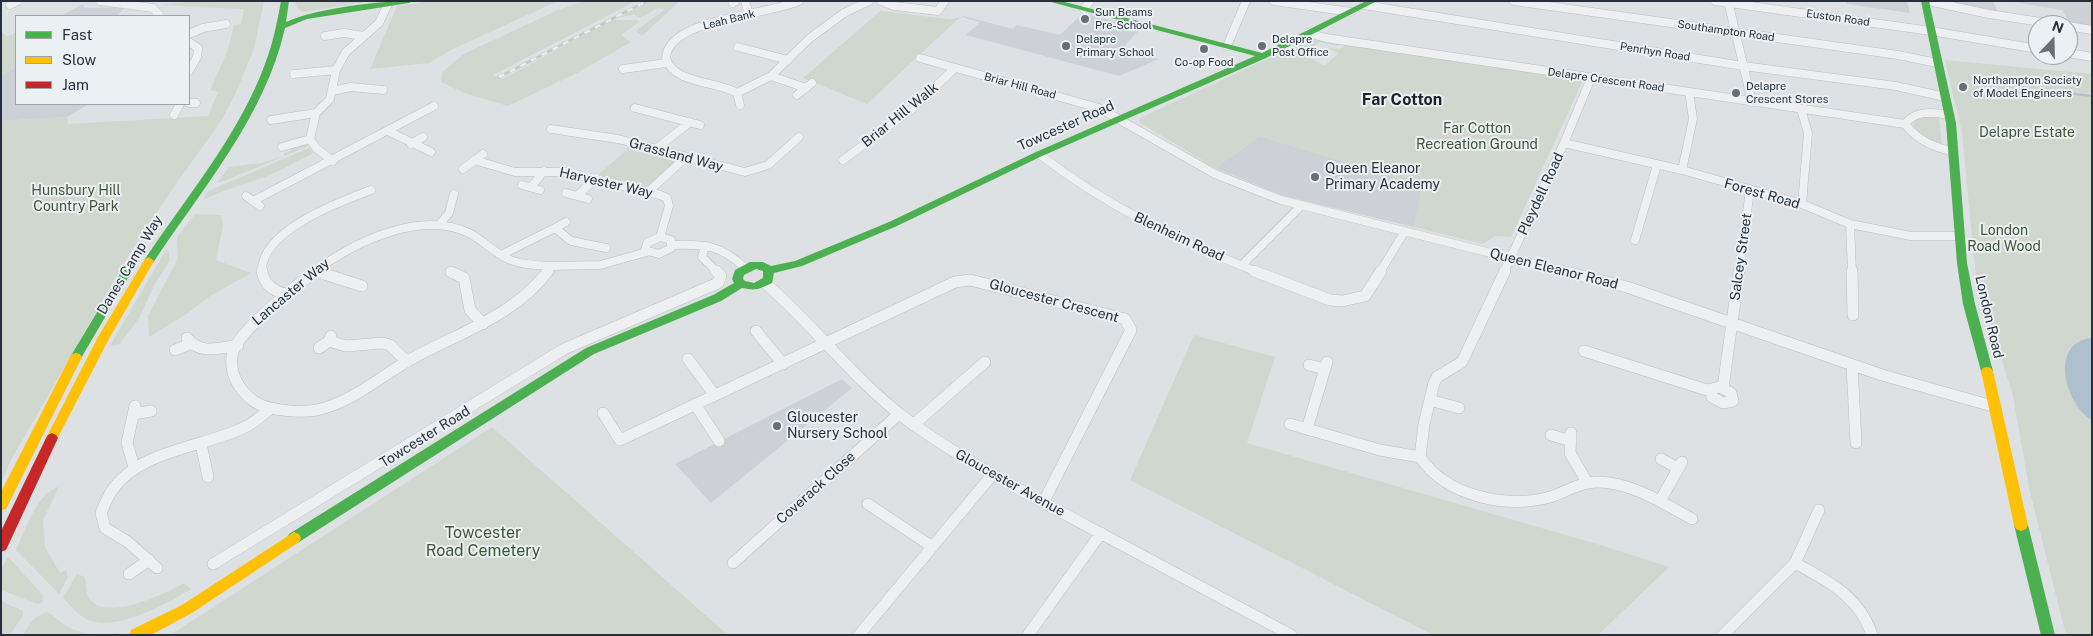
<!DOCTYPE html>
<html>
<head>
<meta charset="utf-8">
<style>
	body { margin:0 }
	#map { position:relative; width:2093px; height:636px; overflow:hidden; background:#dee1e3; font-family:"Public Sans",sans-serif }
	canvas { display:block }
	.frame { position:absolute; inset:0; border:2px solid #27303a; pointer-events:none }
	.legend { position:absolute; left:15px; top:15px; width:175px; height:90px; box-sizing:border-box; background:#ebf0f3; border:1px solid #9da3a9; margin:0; padding:6px 9px; list-style:none; font-size:15px; color:#27303a }
	.legend li { display:flex; align-items:center; gap:10px; height:25px }
	.legend b { width:25px; border:1px solid #9da3a9 }
	.north { position:absolute; left:2028px; top:15px; width:50px; height:50px; box-sizing:border-box; background:#ebf0f3; border:1px solid #9da3a9; border-radius:50%; rotate:21deg; font-size:14px; font-weight:700; line-height:20px; text-align:center; color:#27303a }
	.north::after { content:''; display:block; margin:auto; width:18px; height:22px; background:#676e75; clip-path:polygon(50% 0,100% 100%,50% 72%,0 100%) }
</style>
</head>
<body>
<div id="map">
<canvas width="2093" height="636"></canvas>
<div class="frame"></div>
<ul class="legend">
<li><b style="height:6px;background:#4caf50"></b>Fast</li>
<li><b style="height:6px;background:#ffc107"></b>Slow</li>
<li><b style="height:6px;background:#c62828"></b>Jam</li>
</ul>
<div class="north">N</div>
</div>
<script>
const ctx = document.querySelector('canvas').getContext('2d');
ctx.lineJoin = 'round';
function fillPath(path, color) { ctx.fillStyle = color; ctx.fill(path, 'evenodd'); }
function trace(path, color, width, dash) { ctx.strokeStyle = color; ctx.lineWidth = width; ctx.lineCap = dash ? 'butt' : 'round'; ctx.setLineDash(dash || []); ctx.stroke(path); }
function write(font, color, halo, rows, align = 'center') {
  ctx.font = font + ' "Public Sans",sans-serif'; ctx.lineWidth = 4; ctx.setLineDash([]); ctx.textBaseline = 'middle'; ctx.strokeStyle = halo; ctx.fillStyle = color; for (const [text, x, y, turn = 0] of rows) {
    ctx.save(); ctx.translate(x, y); ctx.rotate((+turn || 0) * Math.PI / 180); ctx.textAlign = isNaN(turn) ? turn : align; if (halo) ctx.strokeText(text, 0, 0); ctx.fillText(text, 0, 0); ctx.restore();
  }
}
fillPath(new Path2D(`
	M1846,1H1907L1910,13L1847,4Z
	M1948,1H1993L1998,13Z
	M2007,1H2092V26L2070,23L2062,10Z
	M83,4L84,8L125,7L117,16H61Z
	M1083,13L1141,28L1122,49L1159,59L1119,76L966,35L980,22L962,17L957,20H950L964,16L1013,29L1017,25L1060,35Z
	M16,67V104H89L67,117L1,121V76Z
	M1260,136L1423,186L1414,227L1284,196L1215,168Z
	M842,379L852,388L711,503L675,464Z`), '#cdd1d6');
fillPath(new Path2D(`
	M196,1H264L254,49L234,97L221,121L171,191L127,258L11,460L1,483V121L67,117L68,124L208,116L218,92L211,90V88L228,50L234,25L241,24L244,9L158,5Z
	M294,1H371L303,12L298,9Z
	M433,1H558L451,50L429,63L370,69L397,6Z
	M584,1H636L493,75L502,79L613,20H638L639,22L621,35L631,42L579,72L508,106L464,93L441,82L442,72L464,54L483,45L558,10Z
	M650,1H680L642,36L636,31L665,9L658,8L640,18L634,15L620,17Z
	M880,11L957,20L867,104L803,78Z
	M1,32L7,36L16,33V67L1,76Z
	M1310,39L1342,42L1337,46L1320,42L1303,54L1324,66L1339,53L1327,48L1340,49L1348,43L1584,78L1511,237L1495,236L1483,244L1414,227L1422,186L1260,136L1215,168L1139,122L1140,118Z
	M1945,60L2092,74V635H2066L2029,488L2013,396L1985,306L1978,299L1962,133Z
	M1930,116L1939,117L1942,145L1922,137L1913,125L1917,118Z
	M305,144L308,146L227,180L217,183L229,167L261,163L284,156V153L291,151V148Z
	M630,147L674,159L675,163L649,186L645,187L598,175Z
	M309,148L314,153C299,159 288,168 272,174C248,184 227,188 203,200L208,191Z
	M195,214L221,215L223,226L216,260L251,273L210,296L188,313L149,337L148,316L178,258L177,237Z
	M166,250H168L170,260L156,282L139,318L120,344L109,347Z
	M1194,335L1275,357L1247,443L1604,546L1669,567L1598,635H1433L1130,480Z
	M492,427L728,635H170Z
	M59,487L43,520L45,547L60,573L66,570L68,577L59,594L16,550C25,531 37,492 59,487Z
	M8,557L43,595L42,603L37,604L1,590V569Z
	M77,574L85,577C86,582 86,591 88,596C102,625 166,593 184,583L191,589C167,604 114,633 86,619C77,614 70,605 63,598Z
	M1,601L23,611V615L10,635H1Z
	M45,612C53,613 58,621 65,625C82,636 100,635 119,633L118,635H22L34,619Z`), '#d0d7cf');
fillPath(new Path2D(`
	M2092,338V420C2066,407 2047,342 2092,338Z`), '#aec0cd');
trace(new Path2D(`
	M1987,93H2064L2092,96`), '#aec0cd', 2);
const streetFar1 = new Path2D(`
	M100,1L153,8L160,16
	M745,1L749,14
	M881,1L894,6L938,11L945,1
	M1274,1L1351,12
	M1514,1L1898,55L1937,63
	M1715,1L1931,31L2038,49
	M1728,1L1752,102
	M1928,1L1989,14L2060,25
	M733,3L736,1
	M10,5L18,1
	M1364,5L1743,66L1896,86L1945,97
	M1084,9L1090,1
	M2068,26L2092,30
	M1308,33L1326,38L1905,124
	M189,34L203,28L226,24
	M325,36L344,33L364,36
	M189,42L198,48L197,57L189,71
	M1227,46L1246,1
	M738,47L788,60
	M2068,53L2092,57
	M920,58L1099,108L1215,174L1281,200L1566,272
	M623,69L666,63
	M294,74L336,70
	M771,76L806,88
	M332,91L351,87L383,90
	M737,93C717,81 673,84 666,58C668,18 770,15 799,1
	M737,93L771,76L810,38L844,13L869,1
	M737,93L740,105
	M797,95L812,83
	M189,103H196
	M635,108L700,125
	M1801,109L1808,133L1802,204
	M174,115L180,104
	M1950,115C1933,113 1916,109 1905,124C1918,141 1934,147 1954,152
	M271,120L316,113
	M551,129L618,139L745,172L768,165L799,137
	M388,131L431,152
	M1564,143L1682,170L1802,204L1850,224L1911,236H1960
	M411,144L423,137
	M282,147L310,139
	M656,149L690,122
	M1039,154C1106,206 1179,241 1257,272
	M474,160L515,172H567L660,195L667,198L669,206L660,237
	M843,160L912,109L955,68
	M333,161L316,148L310,139L316,113L330,99L336,70L346,52L379,23L388,4
	M463,169L483,154
	M1682,170L1693,119L1689,92
	M522,185L540,190
	M531,187L544,171
	M648,192L685,158
	M566,193L588,199
	M246,196L260,206
	M577,196L596,178
	M253,201L434,106
	M1850,224L1852,272
	M439,225L449,213L454,194
	M555,228L566,222
	M660,237L671,240V248L659,254L645,250L647,243Z
	M1635,240L1657,165
	M673,245C705,244 721,245 745,268
	M705,246L702,257L717,272
	M501,255L555,228L571,241L606,248
	M1242,265L1302,205
	M551,266L600,265L647,252
	M315,271L317,272
	M262,272C260,231 339,202 371,190
	M314,272C354,242 421,209 471,234C483,241 493,251 506,258C520,265 536,265 551,266L547,272
	M1380,272L1405,231
	M1504,272L1564,143L1591,78
	M1739,272L1750,190`);
const street = new Path2D(`
	M262,271C264,285 273,290 286,295
	M315,271L362,286
	M316,271C296,286 235,333 232,356C230,374 238,388 251,399C264,411 300,413 317,410C351,402 376,380 406,362C455,334 514,317 548,271
	M1254,271L1330,300L1342,301L1365,296L1381,271
	M1562,271L1627,287L1882,375L1996,407
	M1852,271L1853,315
	M451,272L464,278L470,310L483,324
	M765,283C815,326 853,379 906,419C962,460 1024,492 1085,525C1153,561 1222,598 1291,635
	M756,331L783,364
	M187,338C199,355 220,348 238,345
	M329,341L346,346L382,343L390,345L407,362
	M319,348L329,341L331,336
	M175,350L190,344
	M1584,351L1710,391
	M688,359L714,394
	M1327,362L1307,429L1380,450L1420,457C1446,496 1506,509 1550,497C1566,492 1580,482 1597,482C1631,482 1663,503 1692,519
	M1309,365L1325,369
	M1852,365L1856,443
	M1720,387L1731,393L1733,401L1723,403L1712,397L1711,389Z
	M1723,388L1739,271
	M1430,400L1459,408
	M695,404L719,441
	M603,413L620,440L955,282L970,280L1125,319L1131,330L1044,501
	M134,414L151,411
	M1290,424L1307,429
	M913,425L985,362
	M1571,433L1570,453L1587,482
	M1551,435L1571,441
	M201,444L208,477
	M1420,457L1424,424L1434,383L1437,377L1462,362L1505,271
	M1661,459L1678,468
	M134,467L127,443L135,406
	M1660,501L1682,462
	M868,504L931,546
	M733,563L899,414
	M1795,563C1828,581 1860,597 1872,635
	M213,564L564,349L718,283L721,276L716,271
	M157,568L128,542L105,528L101,513C104,506 107,498 111,492C139,449 203,448 245,427C254,423 262,415 270,409
	M129,574L149,560
	M859,635L992,475
	M1028,635L1101,533
	M1723,635L1795,563L1819,510`);
trace(streetFar1, '#bcbfc1', 9);
trace(street, '#bcbfc1', 12);
trace(streetFar1, '#eeeff0', 8);
trace(street, '#eeeff0', 11);
fillPath(new Path2D(`
	M281,1H289L286,22C318,8 377,1 413,1L409,3L307,19L285,28C265,117 201,190 153,263H145L144,261L145,259C187,196 239,135 265,64C273,43 277,23 281,1Z
	M1047,1H1061L1262,53L1366,1H1377L1266,58L1042,156L897,226L802,266L774,273L772,283C759,289 757,291 742,288L721,301L594,354L299,542L294,544L289,542L287,538L289,534L586,348L713,295L734,283L732,279L735,270L750,262H763L771,266L795,261L889,222L1036,152L1255,56ZM756,269L763,271V278L754,283L745,281L743,279L744,275Z
	M1921,1H1929L1956,123L1967,263L1975,304L1993,371L1991,374H1983L1981,371L1963,304L1957,263L1946,123Z
	M131,260L136,264L80,360H72L70,357L72,354L127,262Z
	M2021,519L2026,521L2028,525L2055,635H2041L2014,525L2016,521Z`), '#4caf50');
fillPath(new Path2D(`
	M149,257L154,261L110,337L56,441L52,443L48,441L46,438L98,337L145,259Z
	M76,353L80,354L82,357L6,509L1,510V492L70,357L72,354Z
	M1987,367L1991,368L1993,371L2028,525L2026,529L2021,531L2016,529L2014,525L1981,371L1983,368Z
	M294,532L299,534L301,538L299,542L192,613L151,635H129L131,630L182,605Z`), '#ffc107');
fillPath(new Path2D(`
	M52,433L56,435L58,438L6,550L1,552V531L46,438L48,435Z`), '#c62828');
const rail = new Path2D(`
	M499,77L647,1`);
trace(rail, '#c7c9cb', 3);
trace(rail, '#ebf0f3', 2, [6]);
for (const [x, y, r, color] of [
	[1085,19,5,"#676e75"],
	[1066,46,5,"#676e75"],
	[1262,46,5,"#676e75"],
	[1204,49,5,"#676e75"],
	[1963,87,5,"#676e75"],
	[1736,93,5,"#676e75"],
	[1315,177,5,"#676e75"],
	[777,426,5,"#676e75"]
]) { const dot = new Path2D(); dot.arc(x, y, r, 0, 2 * Math.PI); ctx.fillStyle = color; ctx.fill(dot); trace(dot, '#ebf0f3', 2); }
write('11px', '#27303a', '#ebf0f3', [
	["Sun Beams",1095,13],
	["Pre-School",1095,26],
	["Delapre",1076,40],
	["Primary School",1076,53],
	["Delapre",1272,40],
	["Post Office",1272,53],
	["Co-op Food",1204,63,"center"],
	["Northampton Society",1973,81],
	["of Model Engineers",1973,94],
	["Delapre",1746,87],
	["Crescent Stores",1746,100]
], 'left');
write('11px', '#27303a', '#ebf0f3', [
	["Euston Road",1838,18,8],
	["Leah Bank",729,20,-14],
	["Southampton Road",1726,31,8],
	["Penrhyn Road",1655,52,9],
	["Delapre Crescent Road",1606,80,8],
	["Briar Hill Road",1020,86,15]
]);
write('14px', '#27303a', '#ebf0f3', [
	["Briar Hill Walk",900,115,-39],
	["Towcester Road",1066,126,-24],
	["Grassland Way",676,155,15],
	["Harvester Way",606,183,13],
	["Pleydell Road",1541,194,-65],
	["Forest Road",1762,194,16],
	["Blenheim Road",1179,237,25],
	["Salcey Street",1741,257,-82],
	["Danes Camp Way",130,265,-59],
	["Queen Eleanor Road",1554,269,14],
	["Lancaster Way",291,292,-40],
	["Gloucester Crescent",1054,301,15],
	["London Road",1989,317,77],
	["Towcester Road",425,437,-32],
	["Gloucester Avenue",1010,483,29],
	["Coverack Close",816,488,-42]
]);
write('14px', '#3f5536', '#ebf0f3', [
	["Far Cotton",1477,129],
	["Recreation Ground",1477,145],
	["Delapre Estate",2027,133],
	["Hunsbury Hill",76,191],
	["Country Park",76,207],
	["London",2004,231],
	["Road Wood",2004,247]
]);
write('14px', '#27303a', '#ebf0f3', [
	["Queen Eleanor",1325,169],
	["Primary Academy",1325,185],
	["Gloucester",787,418],
	["Nursery School",787,434]
], 'left');
write('bold 16px', '#1a212b', '#ebf0f3', [
	["Far Cotton",1402,100]
]);
write('16px', '#3f5536', '#ebf0f3', [
	["Towcester",483,533],
	["Road Cemetery",483,551]
]);
</script>
</body>
</html>
